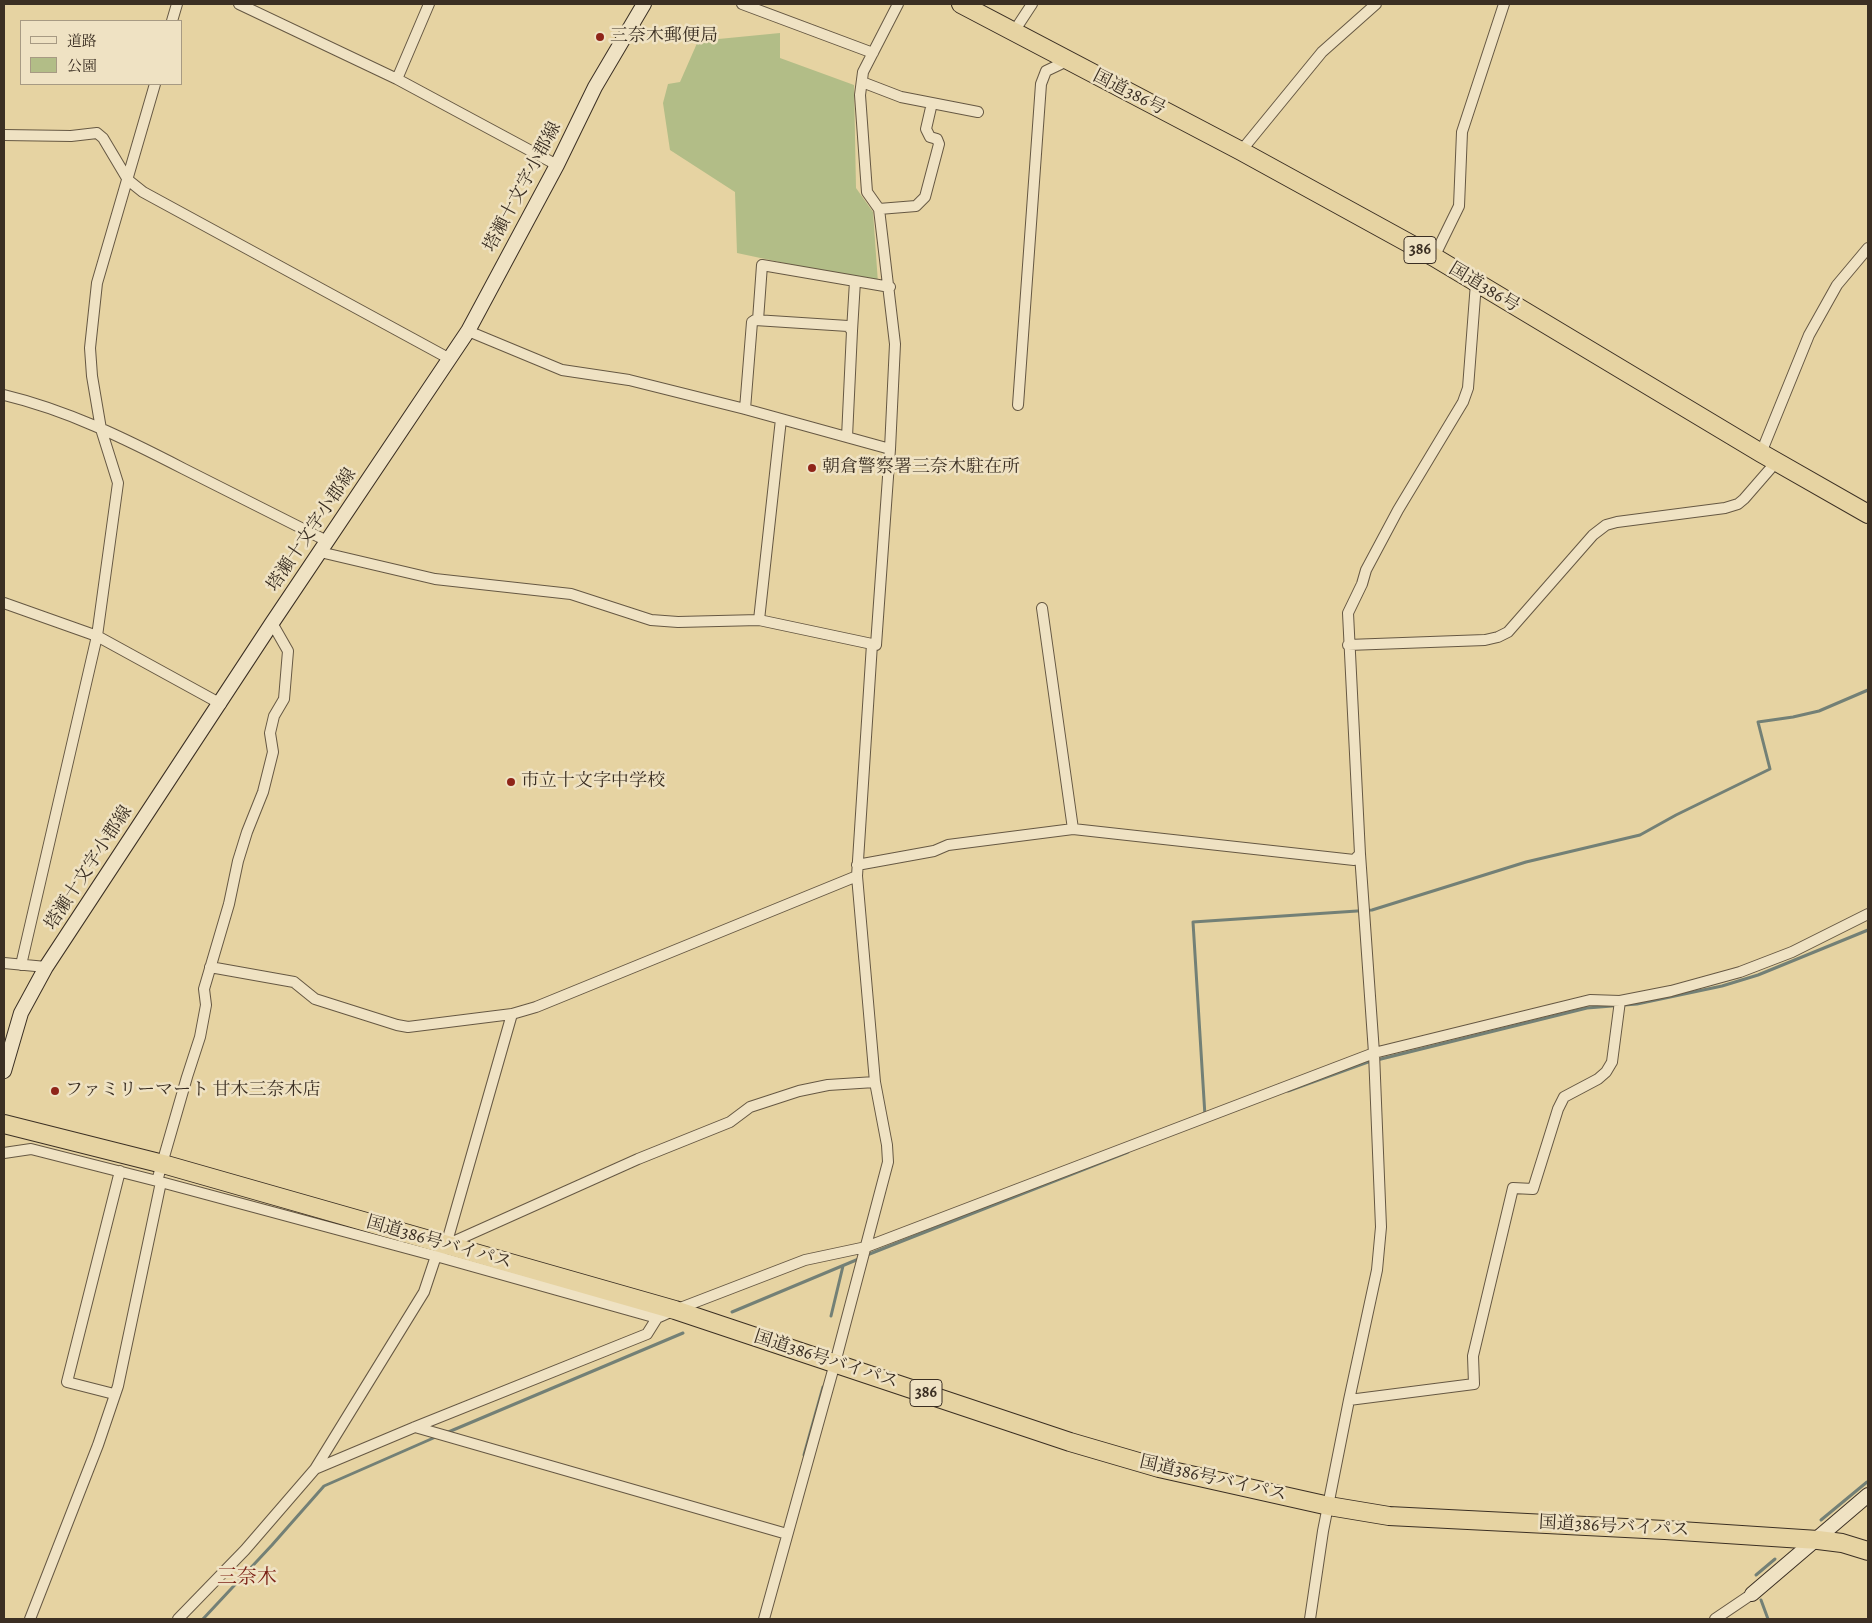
<!DOCTYPE html>
<html>
<head>
<meta charset="utf-8">
<style>
	body { margin:0 }
	#map { position:relative; width:1872px; height:1623px; overflow:hidden; background:#e6d3a2; font-family:Alegreya,"Noto Serif JP",serif }
	canvas { display:block }
	.frame { position:absolute; inset:0; border:5px solid #3b2f23; pointer-events:none }
	.legend { position:absolute; left:20px; top:20px; width:162px; height:65px; box-sizing:border-box; background:#efe2c3; border:1px solid #a79a83; margin:0; padding:6px 9px; list-style:none; font-size:15px; color:#3b2f23 }
	.legend li { display:flex; align-items:center; gap:10px; height:25px }
	.legend b { width:25px; border:1px solid #a79a83 }
</style>
</head>
<body>
<div id="map">
<canvas width="1872" height="1623"></canvas>
<div class="frame"></div>
<ul class="legend">
<li><b style="height:6px;background:#efe2c3"></b>道路</li>
<li><b style="height:14px;background:#b2bd87"></b>公園</li>
</ul>
</div>
<script>
const ctx = document.querySelector('canvas').getContext('2d');
ctx.lineJoin = 'round';
function fillPath(path, color) { ctx.fillStyle = color; ctx.fill(path, 'evenodd'); }
function trace(path, color, width, dash) { ctx.strokeStyle = color; ctx.lineWidth = width; ctx.lineCap = dash ? 'butt' : 'round'; ctx.setLineDash(dash || []); ctx.stroke(path); }
function write(font, color, halo, rows, align = 'center') {
  ctx.font = font + ' Alegreya,"Noto Serif JP",serif'; ctx.lineWidth = 5; ctx.setLineDash([]); ctx.textBaseline = 'middle'; ctx.strokeStyle = halo; ctx.fillStyle = color; for (const [text, x, y, turn = 0] of rows) {
    ctx.save(); ctx.translate(x, y); ctx.rotate((+turn || 0) * Math.PI / 180); ctx.textAlign = isNaN(turn) ? turn : align; if (halo) ctx.strokeText(text, 0, 0); ctx.fillText(text, 0, 0); ctx.restore();
  }
}
fillPath(new Path2D(`
	M780,33V58L854,85L856,188L873,212L878,283L737,253L735,192L670,150L663,103L668,84L680,82L698,41Z`), '#b2bd87');
trace(new Path2D(`
	M1377,1060L1587,1008L1637,1004L1722,986L1758,975L1868,930
	M1288,1091L1368,1062
	M1205,1116L1193,922L1372,910L1526,862L1640,835L1676,815L1770,769L1758,722L1793,717L1819,711L1868,690
	M867,1255L1128,1152
	M732,1312L861,1258
	M831,1316L843,1266
	M446,1433L683,1333
	M804,1455L823,1387
	M1821,1520L1867,1482
	M1756,1575L1775,1559
	M1761,1600L1768,1619
	M203,1619L272,1545L324,1486L438,1436`), '#738076', 3);
const street = new Path2D(`
	M239,4L397,79L557,165
	M742,4L873,53
	M172,21L177,4
	M1013,33L1032,4
	M397,79L429,4
	M862,82L901,97L978,112
	M4,135L71,136L97,133L103,138L128,180L143,192L450,359
	M1241,151L1322,52L1376,4
	M879,209L916,206L925,197L939,144L937,139L930,137L926,129L932,103
	M1434,257L1459,206L1462,132L1504,4
	M758,320L762,265L890,287
	M468,331L562,370L629,380L745,409L890,449
	M852,331L855,281
	M4,395C67,410 126,439 184,469C231,493 279,517 327,541
	M1018,405L1041,84L1046,71L1067,61
	M745,409L752,322L755,320L848,326L852,331L847,437
	M1761,453L1809,335L1837,285L1868,248
	M320,552L435,579L571,594L651,620L678,622L759,620L872,644
	M4,603L97,636L221,704
	M1042,608L1073,829
	M759,620L781,419
	M1348,645L1485,640L1498,637L1508,632L1593,535L1606,525L1617,522L1725,508L1738,504L1744,499L1777,461
	M857,865L934,851L948,845L1073,829L1354,860L1360,854
	M4,963L46,967
	M21,965L97,636L118,483L101,429L92,376L90,348L97,283L155,84
	M210,967L294,982L315,999L397,1025L408,1027L512,1014L536,1007L857,876
	M4,1153L31,1149L157,1181L436,1256L657,1318
	M157,1181L187,1077L200,1037L206,1005L204,989L229,904L238,861L247,832L263,792L273,752L270,733L274,716L284,699L288,651L272,623
	M446,1245L512,1014
	M114,1394L67,1382L120,1171
	M1349,1400L1474,1384L1473,1356L1513,1188L1533,1189L1558,1109L1564,1097L1598,1079L1606,1072L1612,1062L1620,1001
	M415,1427L787,1534
	M315,1469L415,1427L647,1334L657,1318L675,1310L805,1260L866,1247L1374,1053L1590,1000L1620,1001L1671,991L1740,972L1792,952L1868,914
	M30,1619L98,1445L118,1386L161,1182
	M178,1619L245,1550L315,1469L424,1292L436,1256L446,1245L638,1159L730,1122L750,1107L799,1091L828,1085L875,1082
	M764,1619L835,1363L888,1162L887,1145L875,1082L857,876L872,644L876,645L890,449L895,344L879,209L867,192L860,95L863,72L898,4
	M1310,1619L1323,1531L1349,1400L1377,1270L1381,1227L1374,1053L1360,854L1348,613L1362,584L1366,570L1398,510L1463,402L1468,388L1476,283
	M1715,1619L1752,1594`);
const secondary = new Path2D(`
	M4,1071L21,1013L46,967L272,623L468,331L557,165L595,87L644,4
	M1752,1594L1868,1495`);
const highway = new Path2D(`
	M961,4L1241,151L1434,257L1761,453L1868,514
	M4,1124L163,1164L675,1310L1070,1442L1159,1468L1329,1506L1389,1516L1665,1530L1818,1540L1842,1543L1868,1551`);
trace(street, '#665843', 12);
trace(secondary, '#3b2f23', 16);
trace(highway, '#3b2f23', 20);
trace(street, '#efe2c3', 10);
trace(secondary, '#efe2c3', 14);
trace(highway, '#e6d3a2', 18);
for (const [x, y, r, color] of [
	[600,37,5,"#8f2418"],
	[812,468,5,"#8f2418"],
	[511,782,5,"#8f2418"],
	[55,1091,5,"#8f2418"]
]) { const dot = new Path2D(); dot.arc(x, y, r, 0, 2 * Math.PI); ctx.fillStyle = color; ctx.fill(dot); trace(dot, '#efe2c3', 2); }
for (const [x, y, w] of [
	[1420,250,32],
	[926,1393,32]
]) { const box = new Path2D(); box.roundRect(x - w / 2, y - 13.5, w, 27, 4); ctx.fillStyle = '#efe2c3'; ctx.fill(box); trace(box, '#3b2f23', 1); }
write('bold 16px', '#3b2f23', null, [
	["386",1420,250],
	["386",926,1393]
]);
write('18px', '#3b2f23', '#efe2c3', [
	["三奈木郵便局",610,37],
	["朝倉警察署三奈木駐在所",822,468],
	["市立十文字中学校",521,782],
	["ファミリーマート 甘木三奈木店",65,1091]
], 'left');
write('18px', '#3b2f23', '#efe2c3', [
	["国道386号",1129,93,27],
	["塔瀬十文字小郡線",523,187,-62],
	["国道386号",1484,288,31],
	["塔瀬十文字小郡線",312,530,-56],
	["塔瀬十文字小郡線",89,868,-57],
	["国道386号バイパス",439,1243,16],
	["国道386号バイパス",826,1360,18],
	["国道386号バイパス",1213,1479,13],
	["国道386号バイパス",1614,1527,3]
]);
write('20px', '#7a1f14', '#efe2c3', [
	["三奈木",247,1578]
]);
</script>
</body>
</html>
